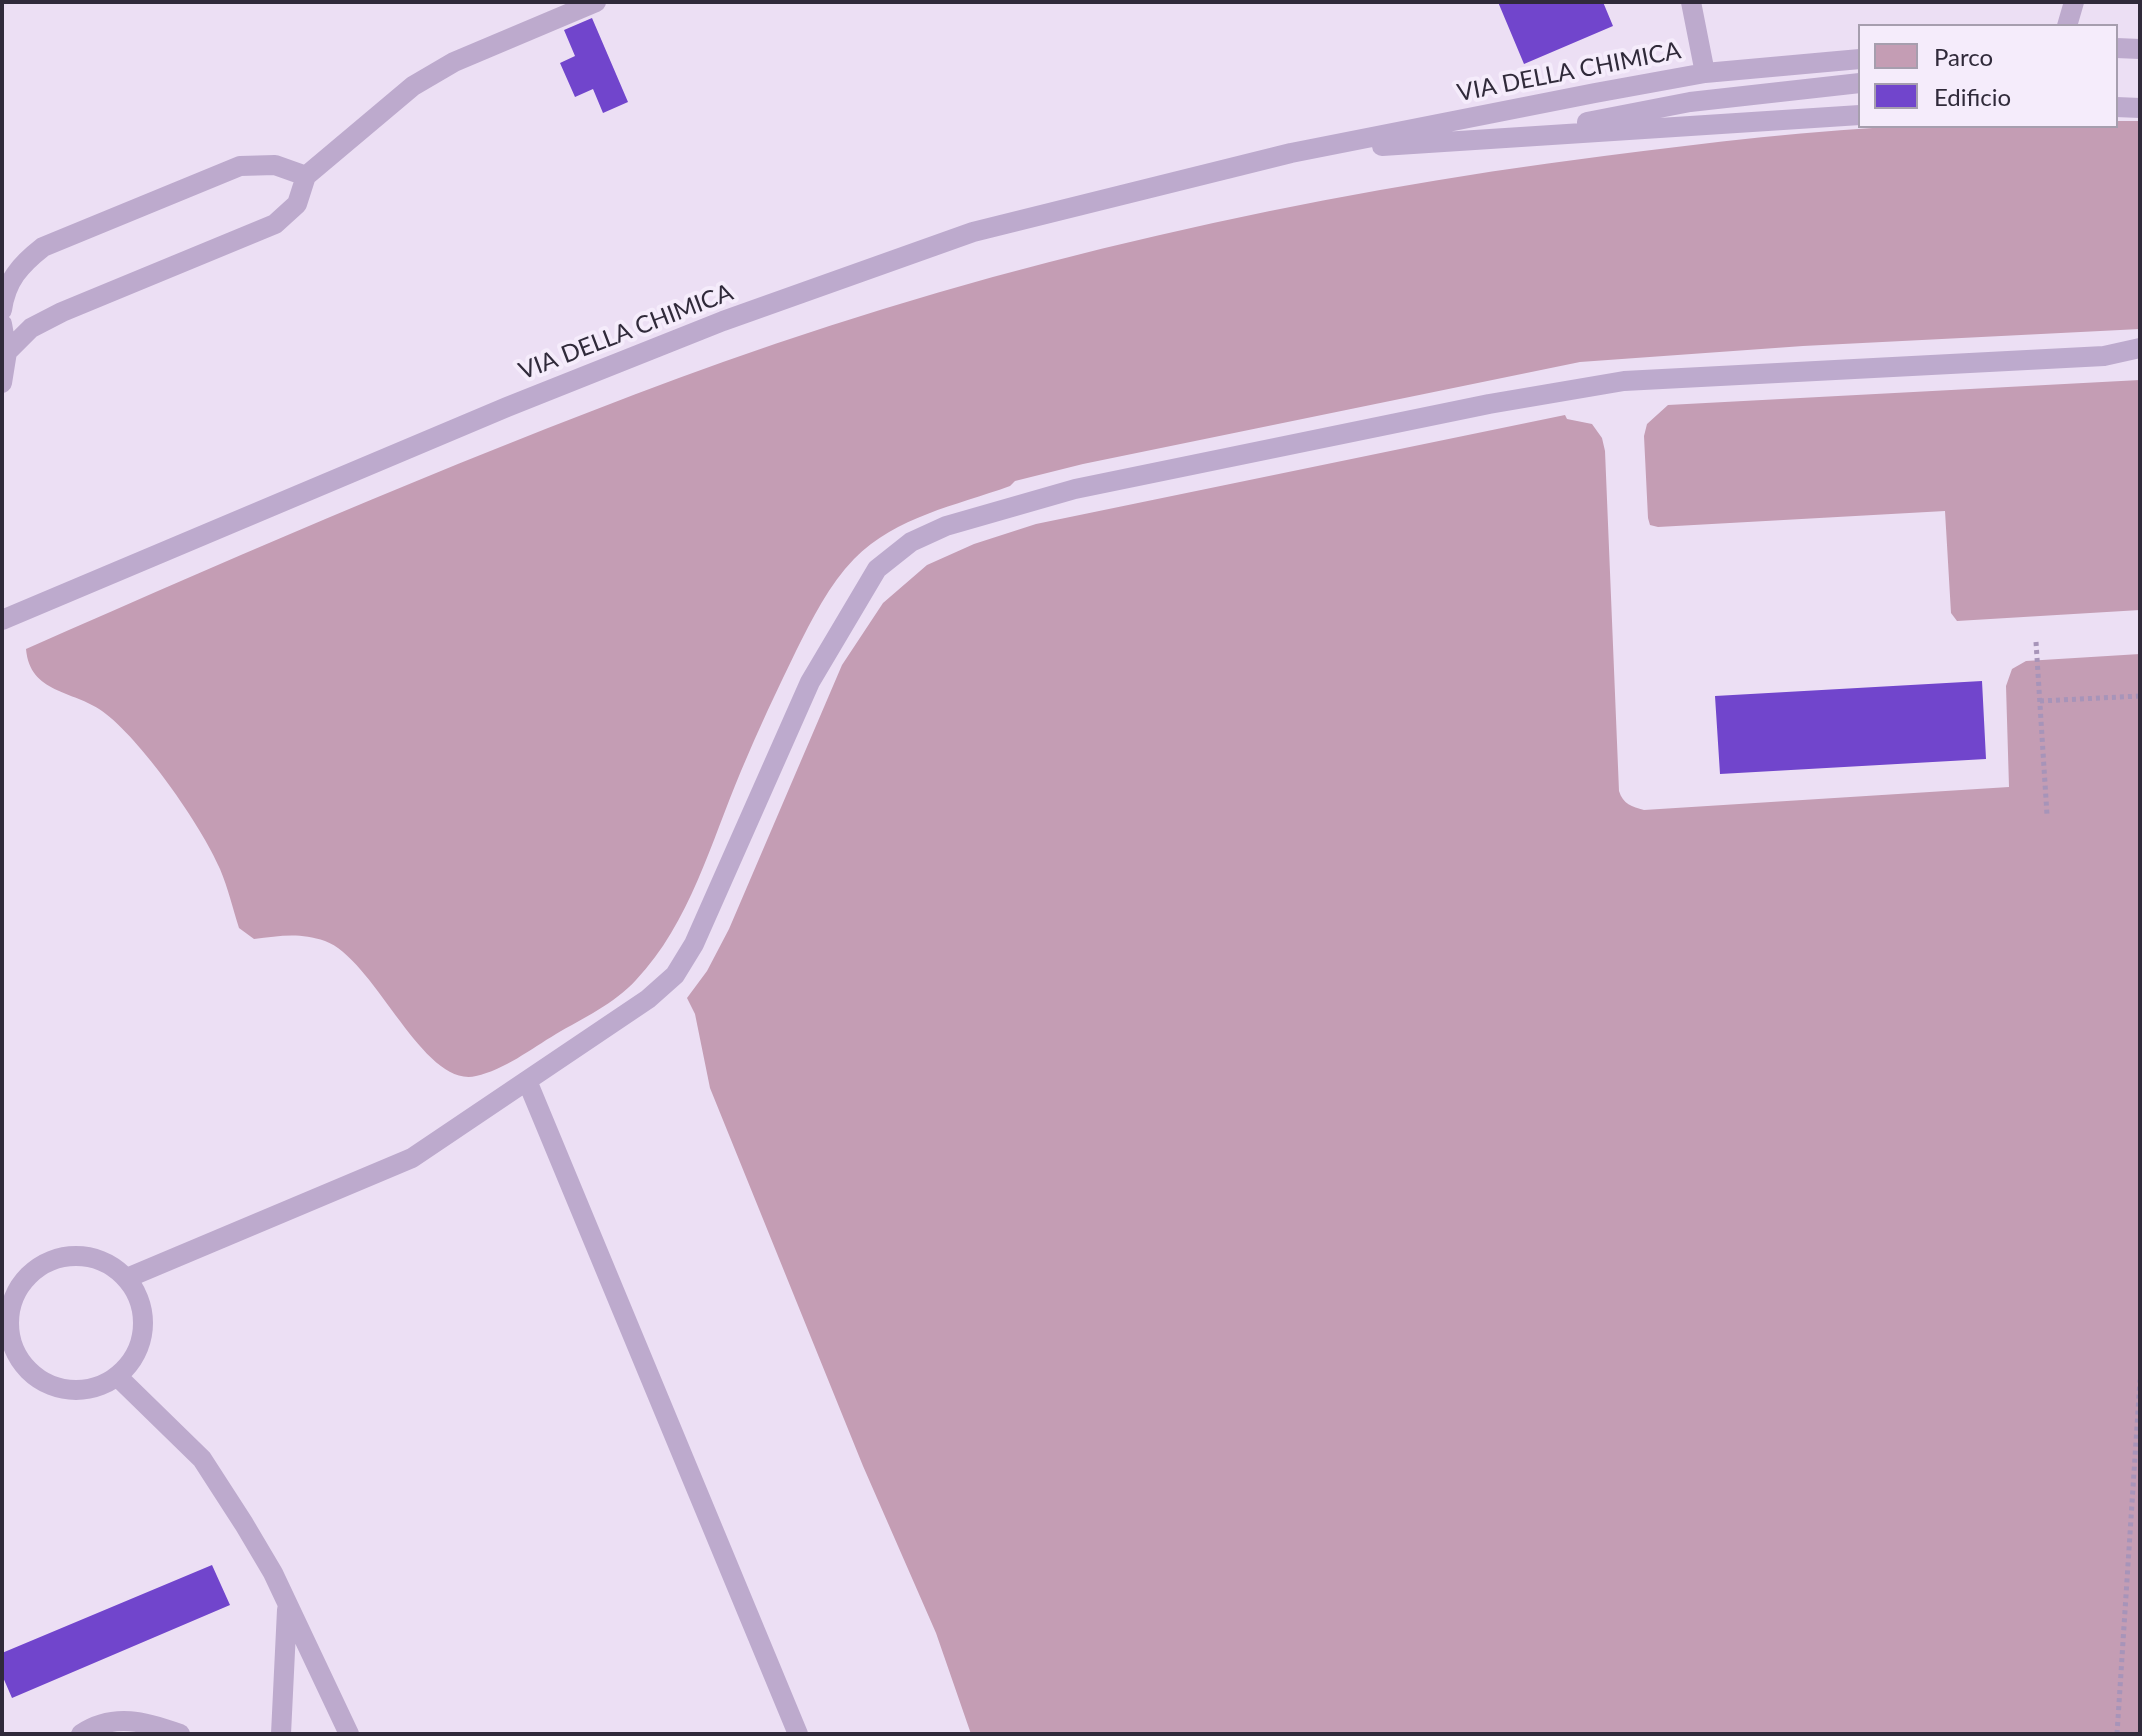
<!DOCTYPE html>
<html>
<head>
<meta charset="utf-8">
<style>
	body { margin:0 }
	#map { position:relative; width:2142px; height:1736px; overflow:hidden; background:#ecdff4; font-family:Lato,sans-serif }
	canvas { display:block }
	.frame { position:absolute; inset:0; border:4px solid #302a3a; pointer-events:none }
	.legend { position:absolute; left:1858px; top:24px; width:260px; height:104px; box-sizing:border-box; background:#f5ecfb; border:2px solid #a69eae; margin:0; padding:10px 14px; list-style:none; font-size:24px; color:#302a3a }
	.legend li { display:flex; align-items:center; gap:16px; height:40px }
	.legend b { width:40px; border:2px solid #a69eae }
</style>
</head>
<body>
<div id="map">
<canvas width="2142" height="1736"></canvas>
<div class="frame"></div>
<ul class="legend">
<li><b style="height:22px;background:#c49db4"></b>Parco</li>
<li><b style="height:22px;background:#7145cc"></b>Edificio</li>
</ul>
</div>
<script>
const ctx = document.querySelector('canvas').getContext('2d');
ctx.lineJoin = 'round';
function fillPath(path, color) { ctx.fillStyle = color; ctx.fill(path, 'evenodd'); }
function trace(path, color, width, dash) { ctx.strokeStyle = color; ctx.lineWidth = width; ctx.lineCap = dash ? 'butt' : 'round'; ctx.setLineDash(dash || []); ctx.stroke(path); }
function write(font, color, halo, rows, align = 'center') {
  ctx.font = font + ' Lato,sans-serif'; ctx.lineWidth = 8; ctx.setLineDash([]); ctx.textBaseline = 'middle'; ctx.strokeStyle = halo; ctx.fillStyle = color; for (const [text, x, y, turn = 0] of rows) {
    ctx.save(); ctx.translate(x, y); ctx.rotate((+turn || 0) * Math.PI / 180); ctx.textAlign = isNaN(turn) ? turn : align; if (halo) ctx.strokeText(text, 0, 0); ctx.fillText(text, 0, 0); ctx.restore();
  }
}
fillPath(new Path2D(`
	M2116,121H2140V329L1803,346L1580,362L1083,464L1015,481L1010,486C955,506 897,516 854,559C829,585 812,619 796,651C777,690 758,730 741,771C711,842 690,923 636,980C614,1004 583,1018 556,1034C531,1049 504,1070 476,1076C423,1089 375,959 325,941C299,932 279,936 254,939L239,928C233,909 228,888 220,869C202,826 140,738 102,711C73,690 30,694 26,649C255,548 487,447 723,362C1007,261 1305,194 1604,156C1709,143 1814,129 1919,126C1985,124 2051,126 2116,126Z
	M2140,380V610L1957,621L1951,613L1945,511L1658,527L1650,525L1648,518L1644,436L1647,424L1668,405Z
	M1565,415L1567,419L1592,424L1602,438L1605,451L1619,791C1623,804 1632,807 1644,810L2009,787L2006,686L2012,669L2026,661L2140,654V1734H971L936,1633L863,1466L710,1088L695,1014L687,998L707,971L729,929L842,665L883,603L927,565L974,544L1036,524Z`), '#c49db4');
fillPath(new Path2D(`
	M1498,2H1603L1613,26L1524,64Z
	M592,18L628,102L603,113L593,89L575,97L560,63L575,56L564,30Z
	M1982,681L1986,759L1720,774L1715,696Z
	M212,1565L230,1605L12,1698L2,1675V1653Z`), '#7145cc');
trace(new Path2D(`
	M2036,642L2047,815
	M2040,701L2140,696
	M2117,1734L2140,1380`), '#a794b9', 5, [4, 4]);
trace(new Path2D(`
	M1691,2L1705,73
	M2067,26L2074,2
	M2116,48L2140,49
	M2116,107L2140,108
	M1587,122L1690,102L1860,83
	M1382,146L1860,115
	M2,310C6,281 20,265 43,247L240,166L275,165L306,176
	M2,324L7,352L2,383
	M7,352L31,328L62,312L275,224L297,204L306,176L413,86L454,62L596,2
	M2,620L507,407L723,321L973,232L1291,153L1595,93L1705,73L1860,59
	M528,1083L798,1734
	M9 1323a67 67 0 1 1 134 0a67 67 0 1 1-134 0Z
	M127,1278L412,1158L648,999L675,975L694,944L810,682L877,569L911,542L946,526L1075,489L1489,404L1624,381L2104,356L2140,348
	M118,1377L202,1459L244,1524L273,1573L349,1734
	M81,1734C114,1712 146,1722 180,1734
	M281,1734L287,1610`), '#bdaacd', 20);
write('24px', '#302a3a', '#f5ecfb', [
	["VIA DELLA CHIMICA",1569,72,-11],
	["VIA DELLA CHIMICA",626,332,-21]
]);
</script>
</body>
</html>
